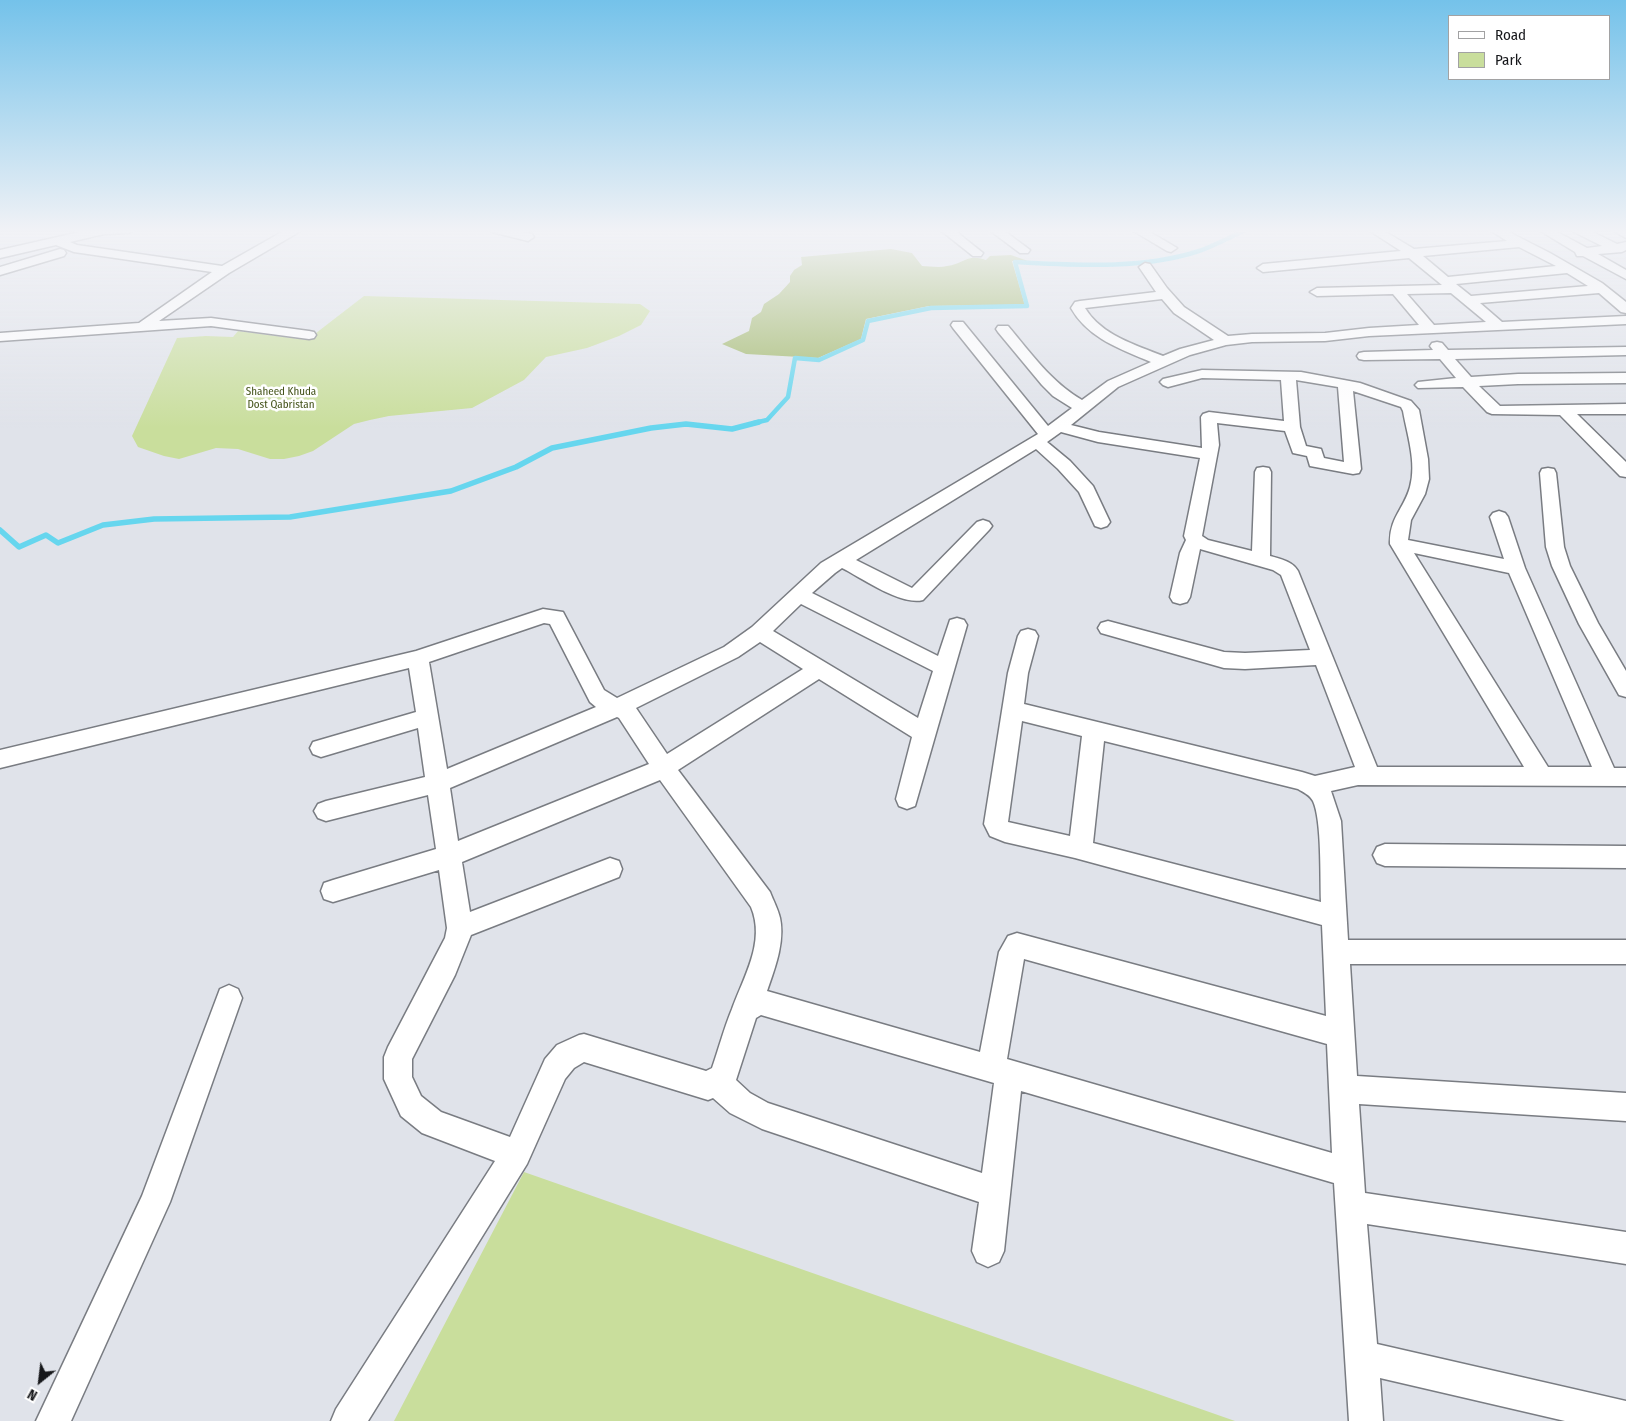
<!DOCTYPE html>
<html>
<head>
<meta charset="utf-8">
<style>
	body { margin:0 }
	#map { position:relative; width:1626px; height:1421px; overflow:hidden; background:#e0e3ea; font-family:"Fira Sans Condensed",sans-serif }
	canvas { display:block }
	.legend { position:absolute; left:1448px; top:15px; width:162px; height:65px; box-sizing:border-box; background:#fff; border:1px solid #a2a2a3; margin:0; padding:6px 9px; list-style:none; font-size:15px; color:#16171a }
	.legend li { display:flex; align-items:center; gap:10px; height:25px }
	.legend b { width:25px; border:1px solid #a2a2a3 }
	.north { position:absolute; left:15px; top:1356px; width:50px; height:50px; -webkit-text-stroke:4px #fff; paint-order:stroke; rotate:209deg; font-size:14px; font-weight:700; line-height:20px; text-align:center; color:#16171a }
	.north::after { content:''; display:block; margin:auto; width:18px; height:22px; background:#16171a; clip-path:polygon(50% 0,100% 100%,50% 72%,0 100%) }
</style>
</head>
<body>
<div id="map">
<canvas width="1626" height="1421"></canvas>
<ul class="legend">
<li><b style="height:6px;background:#fff"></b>Road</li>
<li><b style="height:14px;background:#c9de9c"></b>Park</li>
</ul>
<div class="north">N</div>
</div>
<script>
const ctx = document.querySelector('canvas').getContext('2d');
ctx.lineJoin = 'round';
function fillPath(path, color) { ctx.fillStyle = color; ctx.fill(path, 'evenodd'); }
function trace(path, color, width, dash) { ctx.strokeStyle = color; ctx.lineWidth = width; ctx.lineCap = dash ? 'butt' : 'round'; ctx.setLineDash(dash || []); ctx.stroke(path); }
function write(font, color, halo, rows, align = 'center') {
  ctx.font = font + ' "Fira Sans Condensed",sans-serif'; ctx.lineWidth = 5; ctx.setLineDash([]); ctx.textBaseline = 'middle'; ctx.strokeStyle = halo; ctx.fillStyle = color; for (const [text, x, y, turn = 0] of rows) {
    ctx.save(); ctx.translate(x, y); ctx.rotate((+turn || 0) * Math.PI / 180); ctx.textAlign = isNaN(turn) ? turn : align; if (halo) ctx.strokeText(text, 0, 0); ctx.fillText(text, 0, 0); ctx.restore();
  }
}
fillPath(new Path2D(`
	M364,296L640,304L650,311L641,325L619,336L587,348L546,357L524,380L472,408L389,416L370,420L354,424L313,451L299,456L284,459H270L238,449L216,448L179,459L164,456L138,447L132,436L177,338L206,336L233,337L238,331L307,340Z
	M524,1172L1235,1421H394Z`), '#c9de9c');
fillPath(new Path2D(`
	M891,249L912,253L922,266C929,266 939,268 947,266C964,264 967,253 986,260L990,256L1011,255L1028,261H1012L1025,305L929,306L866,319L861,339L818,358L746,354L722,344L749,331L752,318L761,312L764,304L779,294L790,282V276L794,270L802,265L801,257Z`), '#a1b86a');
trace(new Path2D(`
	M754,423L767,420L788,397L795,358L819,360L863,340L868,321L931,308L1027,306L1015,262C1076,265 1140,270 1199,251C1216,245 1232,236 1248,229`), '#66d6ee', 4.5);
trace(new Path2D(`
	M0,530L19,547L46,535L58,543L103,525L154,519L290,517L451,491L516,467L552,448L651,428L686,424L732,429L759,422`), '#66d6ee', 5.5);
const street = new Path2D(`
	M93,229H135L129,233L104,234L70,242L77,245L222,266L287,229H301L299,232L229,273L159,321L211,318L309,331L314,332L316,335L314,338L309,339L211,326L0,341V333L139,323L212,272L74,252L56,245L0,258V250Z
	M490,229H510L532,234L534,237L528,241L492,232Z
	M939,229H953L983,253L981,256H973Z
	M988,229H1002L1030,250L1028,253H1020Z
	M1130,229H1145L1177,248L1171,252L1167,251Z
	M1367,229H1381L1414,249L1507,241L1488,229H1503L1550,253L1602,283L1626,302V313L1621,312L1599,293L1480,303L1502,322L1626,316V324L1369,336L1325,341L1252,342L1226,345L1190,355L1118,387L1071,425L1099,432L1202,448L1201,417L1203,414L1209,412L1284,421L1281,380L1202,378L1168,387L1163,385L1160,382L1163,379L1202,370L1301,372L1360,383L1411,401L1419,410L1428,459L1429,479L1425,494L1411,520L1408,540L1504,559L1490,517L1493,513L1499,511L1505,513L1508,517L1525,568L1614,768H1626V786L1358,785L1331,791L1341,821L1348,940H1626V964H1350L1357,1076L1626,1093V1121L1359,1104L1365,1193L1626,1232V1264L1367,1224L1377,1344L1626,1401V1421H1565L1380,1378L1383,1421H1349L1334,1183L1021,1091L1004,1251L999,1262L988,1267L977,1262L972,1251L979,1202L762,1129L730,1113L713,1098L708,1100L584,1062L574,1068L565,1079L527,1164L368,1421H331L336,1409L495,1161L422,1133L401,1116L384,1079V1057L388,1047L445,938L447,928L439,870L333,902L324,899L321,891L324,883L333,880L436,849L428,795L326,821L318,818L314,811L318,804L326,801L425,777L418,728L321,757L313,754L310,748L313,742L416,712L409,668L0,768V750L416,651L543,609L563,612L604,690L617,698L724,647L752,627L821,563L1038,434L953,328L951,325L953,322H963L1048,426L1072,408L1053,396L1042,385L998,332L996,329L998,326H1008C1031,353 1051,382 1082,400L1108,381L1151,362C1120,349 1088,338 1071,308L1075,302L1080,301L1156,292L1139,267L1145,263L1150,264L1167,288L1184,307L1228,336L1252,334L1325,333L1369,328L1419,325L1393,294L1317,296L1310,292L1317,288L1442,285L1409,258L1263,272L1257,268L1263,264L1401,251ZM1519,247L1556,266L1448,277L1423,256ZM1567,273L1588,286L1471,296L1456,284ZM1451,293L1486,322L1434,325L1407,294ZM1162,299L1174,313L1214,340L1180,349L1163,356C1136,345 1101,335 1085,308ZM1296,380L1338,387L1344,462L1324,458L1321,449L1306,446L1300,427ZM1353,391L1401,407L1403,411C1407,434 1417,463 1410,487C1404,509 1389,518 1390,544L1524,767H1377L1298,571C1292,561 1281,559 1270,556L1271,472L1269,468L1263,467L1257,468L1255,472L1252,551L1208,540L1202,536L1219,445L1217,423L1285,431L1293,453L1307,456L1310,466L1353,474L1359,473L1361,469ZM1061,432L1098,442L1200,458L1184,536L1186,540L1180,553L1170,597L1173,602L1180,604L1187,602L1190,597L1200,549L1273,570L1281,575L1310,650L1245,653L1224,652L1108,621L1101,623L1098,628L1101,633L1224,668L1245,669L1316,665L1355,767L1315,776L1302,772L1024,704L1028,673L1038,636L1035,631L1028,629L1021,631L1018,636L1008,673L984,824L990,836L1005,842L1075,858L1322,925L1326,1016L1017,933L1008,936L999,952L980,1052L767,991C775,968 785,942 780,918C778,909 773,900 770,892L678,770L819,679L912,737L896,799L899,806L907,809L915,806L967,625L964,620L957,618L950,620L938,656L812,593L835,573L842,568C862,578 901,606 923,600L989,530L992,526L989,522L983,520L977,522L912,588L856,560L1036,449L1058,469L1079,492L1095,526L1101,528L1107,526L1110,522L1093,486L1070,461L1047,442ZM1414,553L1509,573L1592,767H1548ZM801,604L933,671L918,718L773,631ZM544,623L550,624L590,702L596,707L447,769L429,662ZM760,642L803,669L667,754L636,708L738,657ZM617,717L619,718L649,764L458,841L450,788ZM1022,721L1082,736L1070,836L1008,822ZM1104,741L1298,789C1303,792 1310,795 1313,801C1322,820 1320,879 1321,902L1093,843ZM660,780L751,907C766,942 743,978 732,1009C724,1028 719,1048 712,1068L706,1071L584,1034L579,1035L557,1045L545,1059L510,1137L441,1112L421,1096L412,1077V1059L455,975L471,935L619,877L622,869L619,861L610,858L470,912L462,862ZM1024,959L1327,1044L1332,1153L1007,1059ZM761,1015L994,1083L982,1173L768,1103L750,1093L736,1080L756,1018Z
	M1537,229H1552L1587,248L1602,246L1574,232L1572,229H1587L1617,244L1626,242V250L1622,252L1598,254L1626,270V279L1583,256H1577L1575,252Z
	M1610,229H1626V238Z
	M60,249L64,250L66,253L64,256L0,275V267Z
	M1437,342L1442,343L1448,350L1626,347V355L1455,359L1471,377L1518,374L1626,373V383L1518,384L1479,386L1500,406L1626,404V414H1577L1626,462V477L1620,476L1560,415L1492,414L1487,412L1463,387L1418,388L1415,385L1418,382L1456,378L1440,359L1364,360L1359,359L1357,356L1359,353L1364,352L1433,350L1430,346L1432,343Z
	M1548,468L1554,469L1556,473L1564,547L1570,566L1598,623L1626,671V697L1619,695L1579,624L1552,566L1546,547L1540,473L1542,469Z
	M1385,844L1626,846V868L1385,866L1377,863L1373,855L1377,847Z
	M229,985L238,989L242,998L170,1202L71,1421H36L142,1196L220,989Z`);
trace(street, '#797c82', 3);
fillPath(street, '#fff');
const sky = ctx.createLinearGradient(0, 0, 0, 428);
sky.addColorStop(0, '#74c2ea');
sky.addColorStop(0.54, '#f1f2f6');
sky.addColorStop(1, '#f1f2f600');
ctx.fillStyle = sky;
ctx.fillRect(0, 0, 1626, 428);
write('11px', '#435219', '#fff', [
	["Shaheed Khuda",281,392],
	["Dost Qabristan",281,405]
]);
</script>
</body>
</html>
